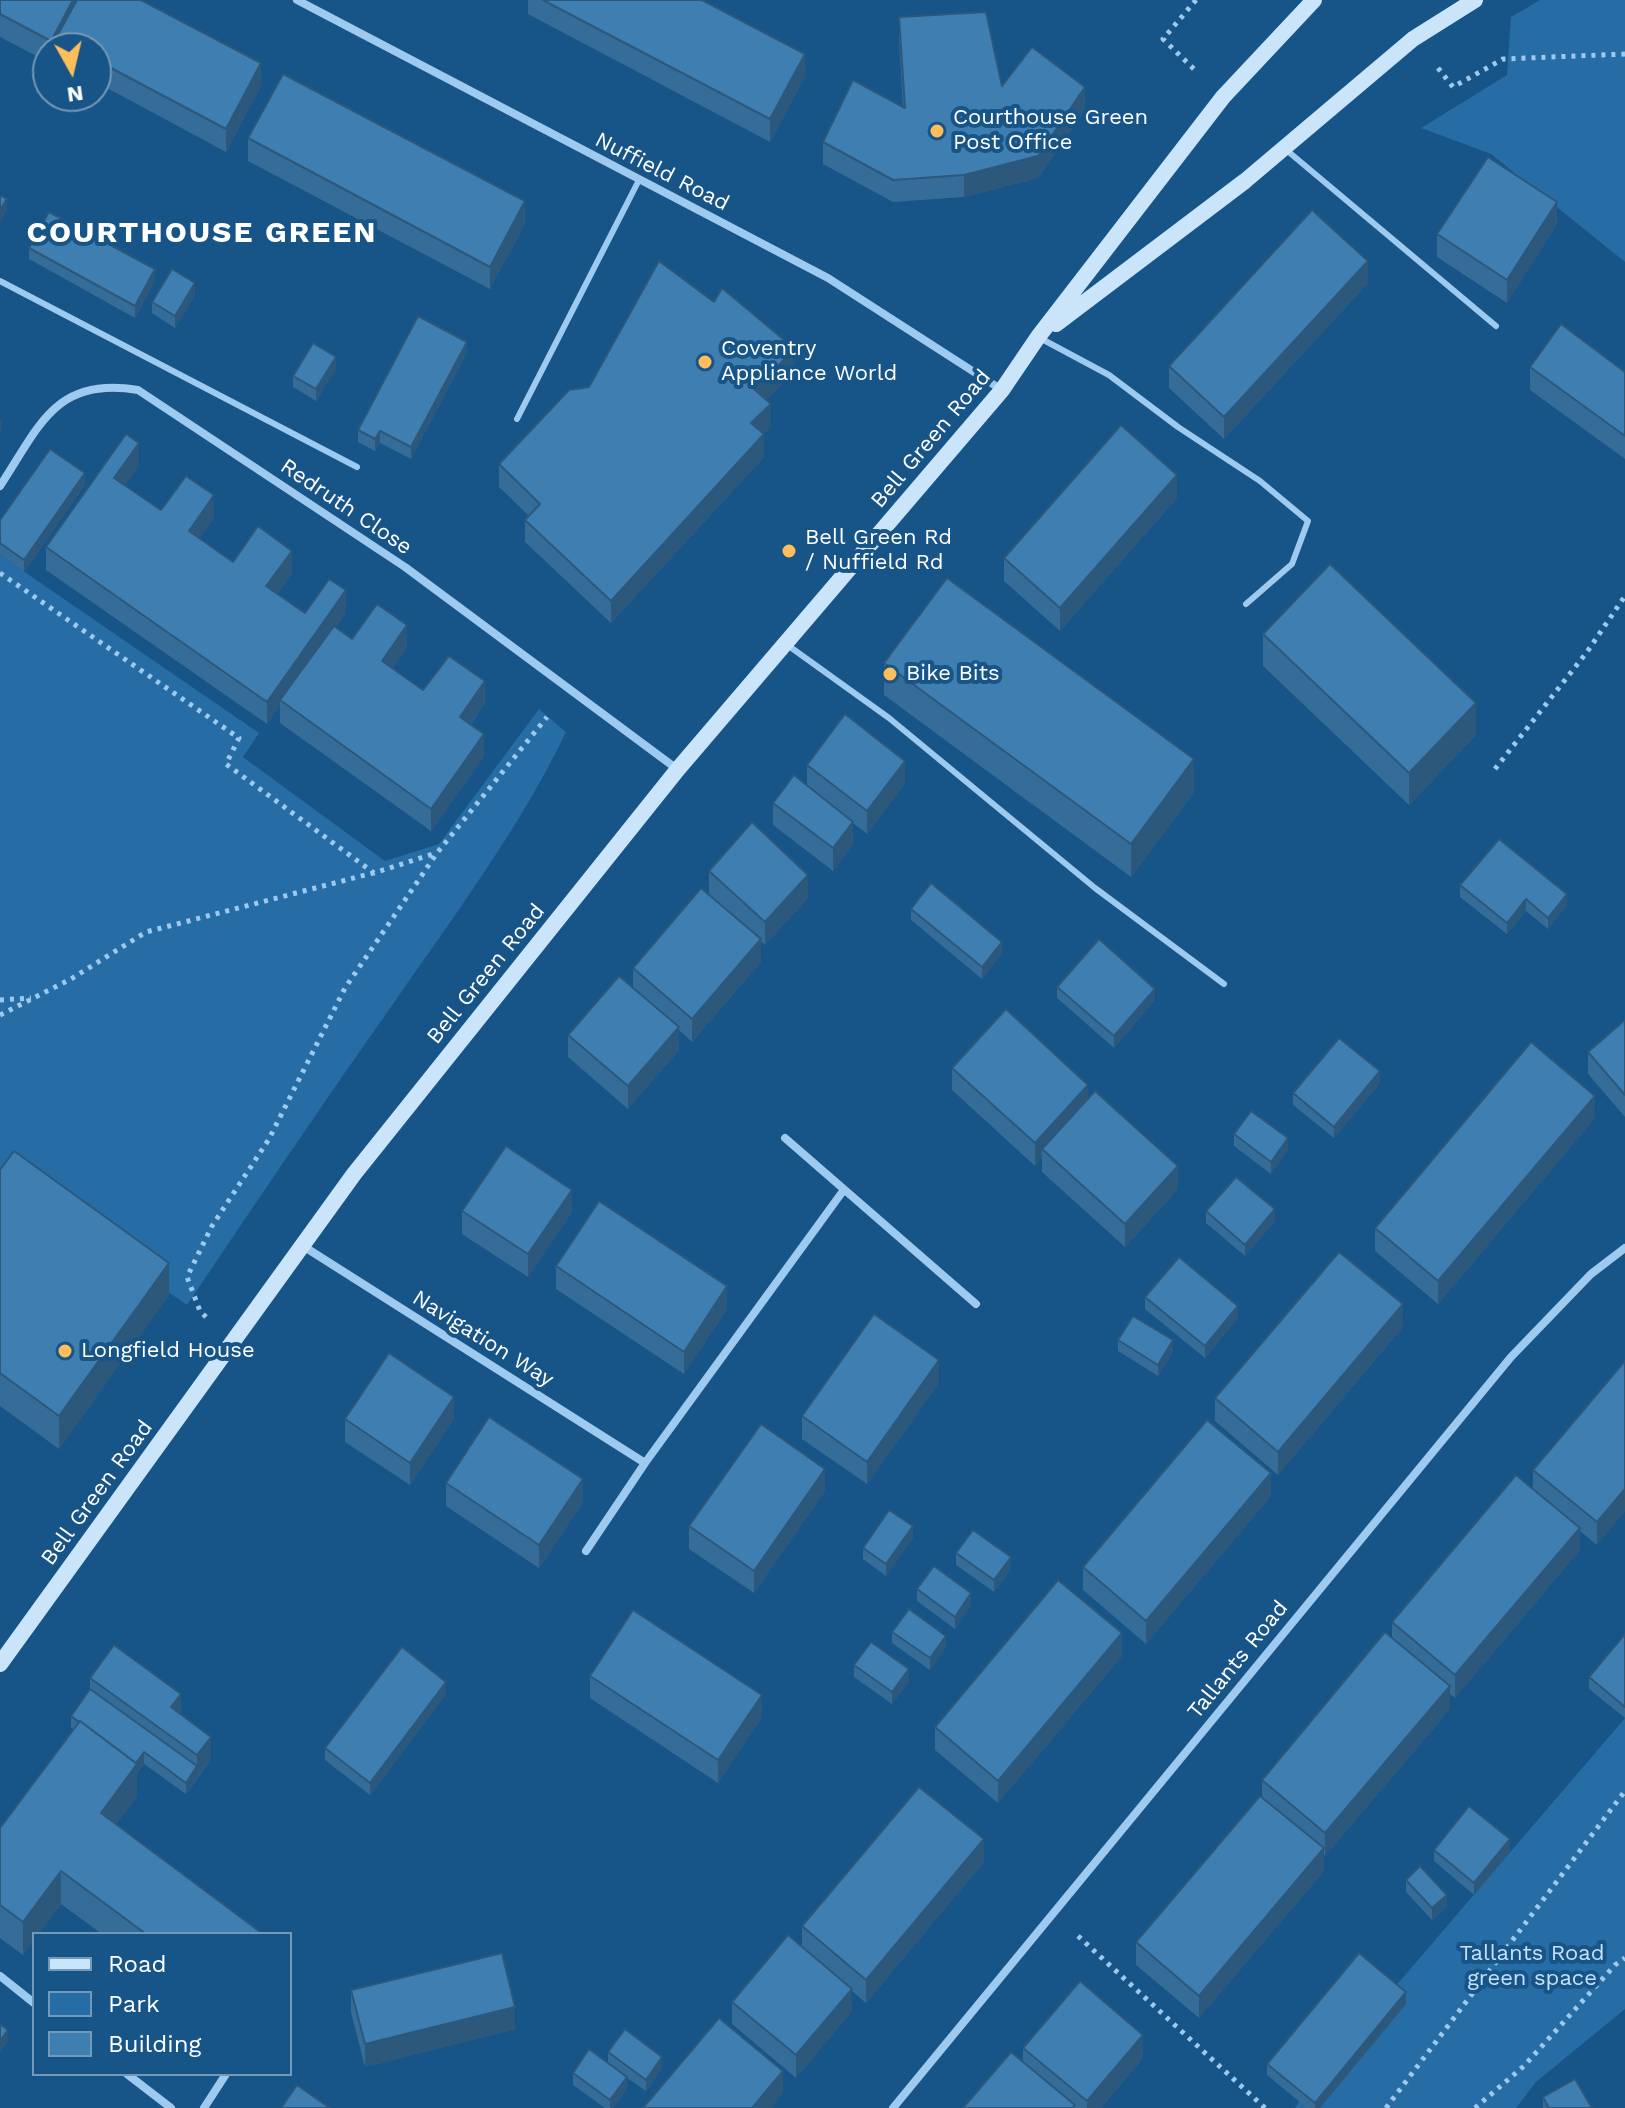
<!DOCTYPE html>
<html>
<head>
<meta charset="utf-8">
<style>
	body { margin:0 }
	#map { position:relative; width:1625px; height:2108px; overflow:hidden; background:#175487; font-family:"Work Sans",sans-serif }
	canvas { display:block }
	.legend { position:absolute; left:32px; top:1932px; width:260px; height:144px; box-sizing:border-box; background:#175487; border:2px solid #7498b7; margin:0; padding:10px 14px; list-style:none; font-size:24px; color:#fff }
	.legend li { display:flex; align-items:center; gap:16px; height:40px }
	.legend b { width:40px; border:2px solid #7498b7 }
	.north { position:absolute; left:32px; top:32px; width:80px; height:80px; box-sizing:border-box; background:#175487; border:2px solid #7498b7; border-radius:50%; rotate:172deg; font-size:22px; font-weight:700; line-height:32px; text-align:center; color:#fff }
	.north::after { content:''; display:block; margin:auto; width:28px; height:36px; background:#ffbe5a; clip-path:polygon(50% 0,100% 100%,50% 72%,0 100%) }
</style>
</head>
<body>
<div id="map">
<canvas width="1625" height="2108"></canvas>
<ul class="legend">
<li><b style="height:10px;background:#cae4fa"></b>Road</li>
<li><b style="height:22px;background:#266ca5"></b>Park</li>
<li><b style="height:22px;background:#3f7eb1"></b>Building</li>
</ul>
<div class="north">N</div>
</div>
<script>
const ctx = document.querySelector('canvas').getContext('2d');
ctx.lineJoin = 'round';
function fillPath(path, color) { ctx.fillStyle = color; ctx.fill(path, 'evenodd'); }
function trace(path, color, width, dash) { ctx.strokeStyle = color; ctx.lineWidth = width; ctx.lineCap = dash ? 'butt' : 'round'; ctx.setLineDash(dash || []); ctx.stroke(path); }
function write(font, color, halo, rows, align = 'center') {
  ctx.font = font + ' "Work Sans",sans-serif'; ctx.lineWidth = 8; ctx.setLineDash([]); ctx.textBaseline = 'middle'; ctx.strokeStyle = halo; ctx.fillStyle = color; for (const [text, x, y, turn = 0] of rows) {
    ctx.save(); ctx.translate(x, y); ctx.rotate((+turn || 0) * Math.PI / 180); ctx.textAlign = isNaN(turn) ? turn : align; if (halo) ctx.strokeText(text, 0, 0); ctx.fillText(text, 0, 0); ctx.restore();
  }
}
fillPath(new Path2D(`
	M1540,0H1625V262L1491,154L1421,128L1507,75L1511,17Z
	M0,555L259,733L243,757L385,861L439,844L539,709L566,732C520,828 454,916 393,1004C323,1103 255,1204 187,1305L0,1176Z
	M1625,1718V2009L1536,2082L1516,2108H1295L1305,2092Z`), '#266ca5');
trace(new Path2D(`
	M1196,0L1163,39L1197,72
	M1438,68L1453,87L1503,59L1625,54
	M0,573L239,738L226,764L374,873L436,853
	M1495,769L1587,652L1625,596
	M0,1000L31,998
	M0,1015L71,979L146,932L373,873
	M206,1317L200,1311L187,1277L212,1226L269,1139L345,988L437,853L547,717
	M1078,1936L1265,2108
	M1386,2108L1625,1791
	M1475,2108L1524,2066L1615,1965L1625,1958`), '#9dcaee', 5, [4, 6]);
trace(new Path2D(`
	M1284,148L1496,326
	M0,281L357,467
	M1038,337L1109,375L1178,427L1260,481L1308,521L1292,564L1246,604
	M517,419L639,180
	M786,644L889,718L1095,888L1224,984`), '#9dcaee', 6);
trace(new Path2D(`
	M297,0L828,278L1002,390
	M0,486C39,427 55,376 138,390L405,567L677,769
	M785,1138L976,1304
	M303,1246L645,1463
	M586,1551L645,1463L843,1191
	M0,1976L34,2003
	M127,2074L171,2108
	M204,2108L226,2074
	M893,2108L1511,1357L1591,1274L1625,1248`), '#9dcaee', 8);
trace(new Path2D(`
	M1056,324L1245,181L1413,39L1475,0
	M0,1664L354,1174L678,769L1002,390L1038,337L1223,97L1314,0`), '#cae4fa', 16);
fillPath(new Path2D(`
	M0,0L261,86L226,152L96,82V48H48V62L0,37Z
	M528,0H702L805,77L770,142L528,14Z
	M899,17L1002,86L1085,110L1038,178L964,197L893,202L823,164V142L903,107L899,39Z
	M248,138L525,224L490,289L248,161Z
	M1557,224L1507,303L1437,257V234Z
	M29,248L155,281L135,318L29,259Z
	M1368,283L1224,439L1169,388V366Z
	M195,295L175,328L152,313V302Z
	M467,353L411,459L380,443L375,451L358,442V430Z
	M1530,367L1625,372V459L1530,390Z
	M336,369L316,401L293,387V376Z
	M795,372L766,400L771,427L763,434L764,457L611,623L525,542V520L529,516L499,487V464Z
	M139,466L125,485L161,510L214,518L200,538L233,562L292,573L277,594L305,613H346L336,627L352,639L407,648L392,669L423,690L485,703L471,724L484,756L431,831L280,723V705L267,724L46,570V547Z
	M85,485L24,572L0,555V520Z
	M1177,498L1060,631L1004,581V558Z
	M1263,634L1476,735L1409,805L1263,666Z
	M884,663L1194,792L1131,877L884,695Z
	M807,765L905,783L867,834L853,823V844L833,871L773,825V803L807,785Z
	M709,871L808,898L765,945L761,941V962L692,1042L679,1030V1050L628,1109L568,1057V1035L633,987V968L709,894Z
	M1460,885L1567,905L1548,929L1526,911L1507,934L1460,897Z
	M911,909L1002,953L982,979L911,920Z
	M1057,987L1155,1000L1114,1048L1057,998Z
	M1625,1020V1117L1588,1074V1052Z
	M952,1068L1088,1099L1178,1189L1125,1247L1042,1172V1158L1035,1166L952,1090Z
	M1380,1083L1334,1138L1293,1105V1093Z
	M1595,1118L1438,1304L1375,1251V1228Z
	M1234,1134L1288,1150L1271,1174L1234,1146Z
	M0,1170L169,1295L59,1449L0,1406Z
	M462,1211L572,1212L528,1277L462,1234Z
	M1206,1211L1275,1221L1245,1256L1206,1223Z
	M556,1266L727,1309L684,1374L556,1289Z
	M1145,1297L1238,1318L1205,1358L1145,1309Z
	M1403,1327L1278,1475L1215,1421V1398Z
	M1118,1340L1173,1352L1158,1376L1118,1351Z
	M1625,1361L1597,1545L1580,1531V1550L1455,1698L1450,1694V1709L1325,1856L1324,1855V1871L1199,2018L1136,1965V1942L1262,1797V1780L1392,1638V1622L1533,1490V1470Z
	M939,1383L867,1484L802,1439V1416Z
	M345,1419H454L410,1485L345,1442Z
	M446,1483L583,1502L539,1568L446,1506Z
	M825,1491L754,1593L689,1549V1526Z
	M1271,1496L1146,1644L1083,1590V1567Z
	M913,1538L886,1576L863,1559V1548Z
	M956,1553L1011,1569L994,1592L956,1565Z
	M917,1589L971,1605L955,1629L917,1601Z
	M892,1632L946,1647L930,1670L892,1643Z
	M1625,1634V1718L1589,1689V1677Z
	M1122,1656L998,1803L935,1750V1727Z
	M854,1665L909,1681L892,1704L854,1677Z
	M590,1676L762,1717L718,1783L590,1698Z
	M90,1678L181,1715L211,1760L186,1794L144,1764L137,1773V1796L116,1824L263,1934H102L61,1904L23,1955L0,1938V1828L73,1729L71,1727V1716L90,1689Z
	M446,1694L370,1795L325,1760V1748Z
	M1434,1850L1510,1851L1474,1895L1434,1861Z
	M984,1862L866,2003L852,1991V2011L796,2078L732,2024V2002L802,1947V1926Z
	M1406,1880L1447,1906L1432,1920L1406,1892Z
	M351,1990L515,2029L365,2067L351,2012Z
	M1406,2004L1320,2108H1307L1267,2075V2064Z
	M1023,2048L1143,2058L1101,2108H963L1023,2063Z
	M608,2052L662,2068L646,2091L627,2078V2089L613,2108H605L573,2085V2073L608,2063Z
	M1543,2097L1592,2108H1543Z`), '#366c98');
fillPath(new Path2D(`
	M73,0H85L56,38V48H51V41Z
	M805,54V77L770,142V119Z
	M261,63V86L226,152V129Z
	M1085,87V110L1038,178L964,197V175Z
	M7,199V211L0,222V210Z
	M525,201V224L490,289V267Z
	M1557,202V224L1507,303V280Z
	M1368,261V283L1224,439V417Z
	M155,269V281L135,318V306Z
	M195,283V295L175,328V316Z
	M467,342V353L411,459V447Z
	M795,349V372L754,412V389Z
	M336,357V369L316,401V389Z
	M771,404V427L751,445V423Z
	M2,419V430L0,434V422Z
	M380,431V443L375,451V439Z
	M764,434V457L611,623V601Z
	M139,443V466L114,501V478Z
	M85,473V485L24,572V560Z
	M1177,475V498L1060,631V608Z
	M214,495V518L189,554V531Z
	M292,551V573L266,609V586Z
	M346,590V613L283,702L280,700V705L267,724V702Z
	M407,625V648L382,684V661Z
	M485,681V703L460,739V717Z
	M1476,703V735L1409,805V773Z
	M484,734V756L431,831V809Z
	M1194,759V792L1131,877V844Z
	M905,761V783L867,834V811Z
	M853,822V844L833,871V848Z
	M808,875V898L765,945V922Z
	M1567,894V905L1548,929V918Z
	M1526,899V911L1507,934V923Z
	M761,939V962L692,1042V1019Z
	M1002,942V953L982,979V967Z
	M1155,989V1000L1114,1048V1036Z
	M679,1027V1050L628,1109V1086Z
	M1380,1071V1083L1334,1138V1127Z
	M1088,1085V1107L1042,1149V1158L1035,1166V1143Z
	M1595,1096V1118L1438,1304V1281Z
	M1288,1138V1150L1271,1174V1162Z
	M1178,1166V1189L1125,1247V1224Z
	M572,1190V1212L528,1277V1254Z
	M1275,1209V1221L1245,1256V1245Z
	M169,1263V1295L59,1449V1416Z
	M727,1286V1309L684,1374V1352Z
	M1403,1304V1327L1278,1475V1452Z
	M1238,1306V1318L1205,1358V1346Z
	M1173,1340V1352L1158,1376V1365Z
	M939,1360V1383L867,1484V1462Z
	M454,1397V1419L410,1485V1463Z
	M825,1469V1491L754,1593V1571Z
	M1271,1473V1496L1146,1644V1621Z
	M583,1479V1502L539,1568V1545Z
	M1625,1489V1512L1597,1545V1522Z
	M913,1526V1538L886,1576V1564Z
	M1580,1528V1550L1455,1698V1675Z
	M1011,1557V1569L994,1592V1580Z
	M971,1593V1605L955,1629V1617Z
	M1122,1633V1656L998,1803V1781Z
	M946,1636V1647L930,1670V1658Z
	M909,1669V1681L892,1704V1692Z
	M446,1682V1694L370,1795V1783Z
	M1450,1686V1709L1325,1856V1833Z
	M181,1694V1717L171,1707Z
	M762,1695V1717L718,1783V1760Z
	M211,1737V1760L197,1778V1755Z
	M144,1752V1764L137,1773V1796L101,1845V1813Z
	M197,1766V1778L186,1794V1783Z
	M984,1839V1862L866,2003V1980Z
	M1510,1839V1851L1474,1895V1883Z
	M1324,1848V1871L1199,2018V1996Z
	M61,1871V1904L39,1934H34V1940L23,1955V1922Z
	M1447,1895V1906L1432,1920V1908Z
	M852,1989V2011L796,2078V2055Z
	M1406,1992V2004L1320,2108H1315V2103Z
	M515,2007V2029L365,2067V2044Z
	M8,2030V2041L0,2053V2041Z
	M1143,2035V2058L1101,2108H1087V2101Z
	M662,2057V2068L646,2091V2080Z
	M783,2071V2093L771,2108H752Z
	M627,2077V2089L613,2108H610V2100Z`), '#2c587c');
const building = new Path2D(`
	M0,0H73L51,41L0,14Z
	M77,0H141L261,63L226,129L96,60V48H74L56,38Z
	M543,0H702L805,54L770,119Z
	M986,12L1002,86L1032,47L1085,87L1038,156L964,175L893,180L823,142L853,80L905,108L899,17Z
	M283,74L525,201L490,267L248,138Z
	M1488,157L1557,202L1507,280L1437,234Z
	M0,195L7,199L0,210Z
	M1312,210L1368,261L1224,417L1169,366Z
	M49,212L155,269L135,306L29,248Z
	M659,261L714,302L722,288L795,349L754,389L771,404L751,423L764,434L611,601L525,520L540,504L499,464L569,390L589,387Z
	M172,269L195,283L175,316L152,302Z
	M418,316L467,342L411,447L380,431L375,439L358,430Z
	M1561,324L1625,372V436L1530,367Z
	M313,343L336,357L316,389L293,376Z
	M1121,425L1177,475L1060,608L1004,558Z
	M126,434L139,443L114,478L161,510L186,476L214,495L189,531L233,562L258,526L292,551L266,586L305,613L329,579L346,590L267,702L46,547Z
	M50,449L85,473L24,560L0,543V520Z
	M1330,564L1476,703L1409,773L1263,634Z
	M947,578L1194,759L1131,844L884,663Z
	M377,604L407,625L382,661L423,690L449,656L485,681L460,717L484,734L431,809L280,700L334,626L352,639Z
	M845,714L905,761L867,811L807,765Z
	M794,775L853,822L833,848L773,803Z
	M752,822L808,875L765,922L709,871Z
	M1499,839L1567,894L1548,918L1526,899L1507,923L1460,885Z
	M931,883L1002,942L982,967L911,909Z
	M701,888L761,939L692,1019L633,968Z
	M1099,939L1155,989L1114,1036L1057,987Z
	M619,976L679,1027L628,1086L568,1035Z
	M1006,1009L1088,1085L1035,1143L952,1068Z
	M1625,1020V1095L1588,1052Z
	M1339,1038L1380,1071L1334,1127L1293,1093Z
	M1531,1042L1595,1096L1438,1281L1375,1228Z
	M1095,1091L1178,1166L1125,1224L1042,1149Z
	M1251,1111L1288,1138L1271,1162L1234,1134Z
	M506,1146L572,1190L528,1254L462,1211Z
	M14,1151L169,1263L59,1416L0,1373V1170Z
	M1236,1177L1275,1209L1245,1245L1206,1211Z
	M599,1201L727,1286L684,1352L556,1266Z
	M1339,1252L1403,1304L1278,1452L1215,1398Z
	M1179,1257L1238,1306L1205,1346L1145,1297Z
	M874,1314L939,1360L867,1462L802,1416Z
	M1133,1316L1173,1340L1158,1365L1118,1340Z
	M389,1353L454,1397L410,1463L345,1419Z
	M1625,1361V1489L1597,1522L1533,1470Z
	M489,1417L583,1479L539,1545L446,1483Z
	M1207,1420L1271,1473L1146,1621L1083,1567Z
	M761,1424L825,1469L754,1571L689,1526Z
	M1516,1475L1580,1528L1455,1675L1392,1622Z
	M889,1510L913,1526L886,1564L863,1548Z
	M973,1530L1011,1557L994,1580L956,1553Z
	M934,1566L971,1593L955,1617L917,1589Z
	M1058,1580L1122,1633L998,1781L935,1727Z
	M909,1609L946,1636L930,1658L892,1632Z
	M633,1610L762,1695L718,1760L590,1676Z
	M1385,1632L1450,1686L1325,1833L1262,1780Z
	M1625,1634V1707L1589,1677Z
	M871,1642L909,1669L892,1692L854,1665Z
	M114,1645L181,1694L171,1707L211,1737L197,1755L90,1678Z
	M402,1647L446,1682L370,1783L325,1748Z
	M90,1689L197,1766L186,1783L144,1752L136,1763L80,1721L79,1722L71,1716Z
	M80,1721L137,1764L101,1813L263,1934H146L61,1871L23,1922L0,1905V1828Z
	M919,1787L984,1839L866,1980L802,1926Z
	M1260,1796L1324,1848L1199,1996L1136,1942Z
	M1469,1806L1510,1839L1474,1883L1434,1850Z
	M1420,1866L1447,1895L1432,1908L1406,1880Z
	M788,1935L852,1989L796,2055L732,2002Z
	M502,1953L515,2007L365,2044L351,1990Z
	M1359,1953L1406,1992L1315,2103L1267,2064Z
	M1080,1981L1143,2035L1087,2101L1023,2048Z
	M719,2018L783,2071L752,2108H643Z
	M0,2024L8,2030L0,2041Z
	M625,2029L662,2057L646,2080L608,2052Z
	M589,2049L627,2077L610,2100L573,2073Z
	M1011,2052L1075,2105L1072,2108H963Z
	M1575,2079L1592,2108H1549L1543,2097Z
	M297,2085L330,2108H281Z`);
fillPath(building, '#3f7eb1');
trace(building, '#2c587c', 2);
for (const [x, y, r, color] of [
	[937,131,8,"#ffbe5a"],
	[705,362,8,"#ffbe5a"],
	[789,551,8,"#ffbe5a"],
	[890,674,8,"#ffbe5a"],
	[65,1351,8,"#ffbe5a"]
]) { const dot = new Path2D(); dot.arc(x, y, r, 0, 2 * Math.PI); ctx.fillStyle = color; ctx.fill(dot); trace(dot, '#175487', 3); }
write('22px', '#fff', '#175487', [
	["Courthouse Green",953,118],
	["Post Office",953,143],
	["Coventry",721,349],
	["Appliance World",721,374],
	["Bell Green Rd",805,538],
	["/ Nuffield Rd",805,563],
	["Bike Bits",906,674],
	["Longfield House",81,1351]
], 'left');
write('22px', '#fff', '#175487', [
	["Nuffield Road",662,172,27],
	["Bell Green Road",931,439,-50],
	["Redruth Close",346,507,34],
	["Bell Green Road",486,974,-51],
	["Navigation Way",483,1339,32],
	["Bell Green Road",97,1493,-54],
	["Tallants Road",1238,1660,-51]
]);
write('22px', '#c3e2fa', '#175487', [
	["Tallants Road",1532,1954],
	["green space",1532,1979]
]);
ctx.letterSpacing = '2px';
write('bold 30px', '#fff', '#175487', [
	["COURTHOUSE GREEN",202,233]
]);
ctx.letterSpacing = '0px';
</script>
</body>
</html>
